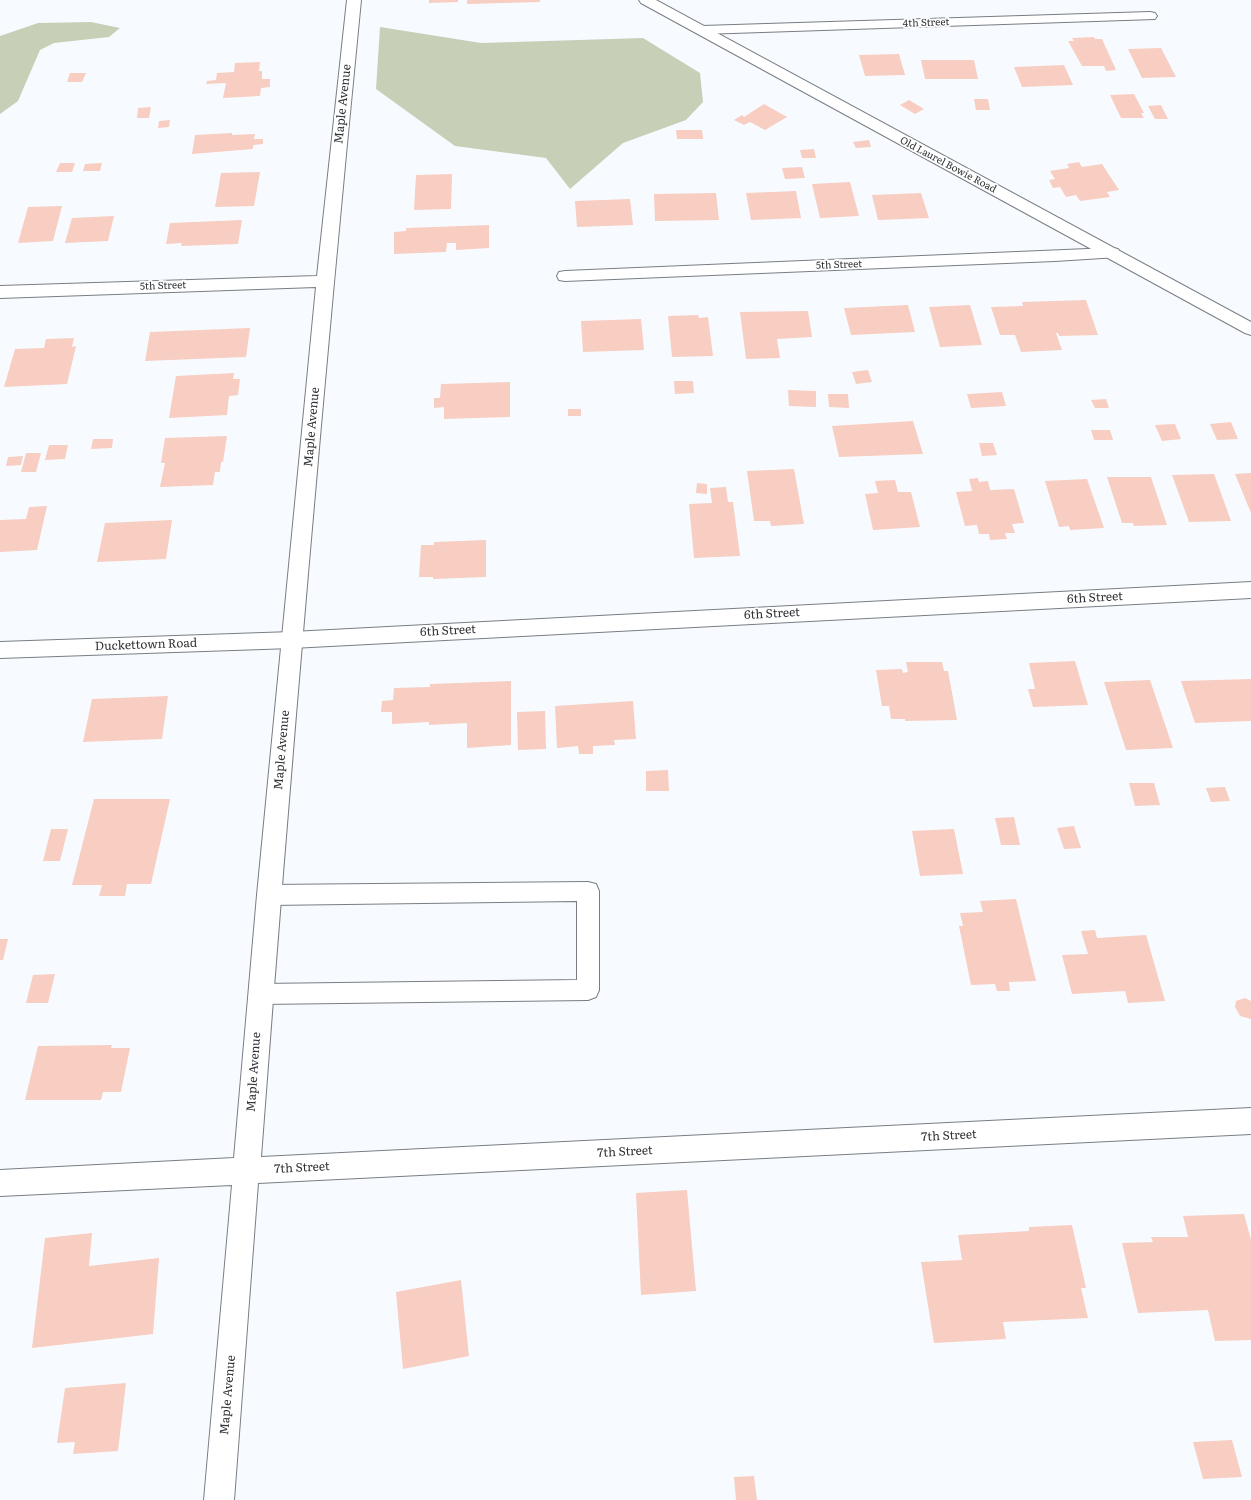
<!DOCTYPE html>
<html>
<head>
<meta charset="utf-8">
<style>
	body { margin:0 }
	canvas { display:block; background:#f7fbff }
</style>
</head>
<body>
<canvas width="1251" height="1500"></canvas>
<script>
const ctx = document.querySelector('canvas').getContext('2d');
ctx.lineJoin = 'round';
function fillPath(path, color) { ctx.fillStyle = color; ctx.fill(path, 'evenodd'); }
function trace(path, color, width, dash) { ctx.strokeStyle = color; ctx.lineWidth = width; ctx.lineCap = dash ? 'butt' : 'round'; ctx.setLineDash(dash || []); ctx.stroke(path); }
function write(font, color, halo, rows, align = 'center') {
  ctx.font = font + ' Literata,serif'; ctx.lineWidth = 3.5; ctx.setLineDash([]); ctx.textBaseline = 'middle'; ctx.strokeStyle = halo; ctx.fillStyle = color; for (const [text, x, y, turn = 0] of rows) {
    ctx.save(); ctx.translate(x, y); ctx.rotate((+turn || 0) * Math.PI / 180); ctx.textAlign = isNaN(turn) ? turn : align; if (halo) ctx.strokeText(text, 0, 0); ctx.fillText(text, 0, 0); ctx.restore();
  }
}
fillPath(new Path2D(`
	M91,22L120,28L109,37L54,43L40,50L18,101L0,114V36L38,23Z
	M380,27L481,43L643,38L700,73L703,102L686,120L623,143L570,189L546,158L455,146L376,89Z`), '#c8cfb7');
fillPath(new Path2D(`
	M429,0H458V2L429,3Z
	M467,0H540V2L467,4Z
	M1094,37L1095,39H1102L1116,70L1106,71L1104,66H1082L1068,41H1074L1072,38Z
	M1161,48L1176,77L1142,78L1128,49Z
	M899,54L905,75L865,76L859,55Z
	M921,60H974L978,79H925Z
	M260,62L259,71H262V79H270V87L261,88L260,96L223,98L226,83L206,84L207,81L216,80L217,73L234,72L235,63Z
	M1064,65L1073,85L1022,87L1014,67Z
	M70,73H86L82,82H67Z
	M1134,94L1144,113H1141L1144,118H1121L1110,95Z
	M974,99H988L990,110H976Z
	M909,100L924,109L915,114L900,105Z
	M764,104L787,117L765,130L750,122L744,125L734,120L742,115L744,117Z
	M1161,105L1168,119H1155L1148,106Z
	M151,107L149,118H137L138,108Z
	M170,120L169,127L158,128L159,121Z
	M676,130H702L703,139H677Z
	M232,133V135L255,134L254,139H263V144L253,145V149L192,154L195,135Z
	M869,140L871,147L856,148L853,142Z
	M814,149L816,158H802L800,150Z
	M1079,162L1082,167L1102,164L1119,190L1107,192L1110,197L1080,201L1076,195L1066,197L1060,187L1053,188L1049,180L1055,179L1050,171L1069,168L1067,164Z
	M60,163H75L72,172H56Z
	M102,163L100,171H83L85,164Z
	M802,167L805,178L785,179L782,168Z
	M260,172L254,206L215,207L221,173Z
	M452,174L451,209L414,210L416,175Z
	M850,182L859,216L820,218L812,184Z
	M796,191L801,218L751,220L746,193Z
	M716,193L719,220L655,221L654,194Z
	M921,193L929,218L878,220L872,195Z
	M630,199L633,225L577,227L575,201Z
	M62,206L53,241L18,243L28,207Z
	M114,216L108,241L65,243L72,218Z
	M242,220L238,244L181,246L182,243L166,244L170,223Z
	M489,225V248L456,250V243H447L446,252L394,254V232L406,231V228Z
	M1086,300L1098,335L1059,336L1058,333H1056L1062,350L1021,352L1015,335H1000L991,307L1023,306L1022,302Z
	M908,305L915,332L851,335L844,308Z
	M970,305L982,345L940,347L929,307Z
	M808,311L812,337L777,339L780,358L746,359L740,312Z
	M698,315L699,318L708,317L713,356L672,357L668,316Z
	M641,319L644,350L583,352L581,321Z
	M250,328L246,357L145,361L150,332Z
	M74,338L72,347L76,346L67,384L4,387L15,349L44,348L46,339Z
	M868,370L872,382L856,384L852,372Z
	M234,373L233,379H240L238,395L229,396L227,415L169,418L176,376Z
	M674,381H693L694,393L675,394Z
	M510,382V417L444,419V407L434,408V398H440L441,384Z
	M788,390L816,391V407L789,406Z
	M1002,392L1006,406L971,408L967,394Z
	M828,394H848L849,408L829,407Z
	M1106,399L1109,408H1095L1091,400Z
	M568,409H581V416H568Z
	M913,421L923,454L839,457L832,426Z
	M1231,422L1238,439L1217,440L1210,424Z
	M1175,424L1181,439L1162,441L1155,425Z
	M1091,430H1110L1113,440H1094Z
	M227,436L223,462H221L220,472H215L213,485L160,487L165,463H161L165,438Z
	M93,439H113L112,448L91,449Z
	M979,443H993L997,455L982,456Z
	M49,445H68L65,459L45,460Z
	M26,453H41L36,472H21Z
	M23,456L21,465L6,466L8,457Z
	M794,469L804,524L771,526L770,521H754L747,471Z
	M1251,473V513L1235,474Z
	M1214,474L1231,521L1189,522L1172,475Z
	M1107,477H1151L1167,525L1134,526L1133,523H1122Z
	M978,478L979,482L988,481L990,490L1014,489L1024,523L1012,524L1015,533H1005L1007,539L990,540L989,534H979L977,525L965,526L956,492L972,491L969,479Z
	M1087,479L1104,528L1070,530L1069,526L1059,527L1045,481Z
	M895,480L898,492H911L920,527L873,530L865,494L878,493L875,481Z
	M697,483L707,484V494L696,493Z
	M726,487L728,502H733L740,556L694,558L689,504L712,503L710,488Z
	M47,506L37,550L0,552V520L26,519L29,507Z
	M172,520L166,559L97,562L105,523Z
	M486,540V577L433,579V577H419L421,545H434V542Z
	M1075,661L1088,705L1033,707L1028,689H1035L1029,663Z
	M906,662H942L944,671H948L957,720L905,721V719H891L889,706H882L876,670L902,669L903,673L908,672Z
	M1251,679V721L1195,723L1181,681Z
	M1150,680L1173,748L1126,750L1104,682Z
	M511,681V745L467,748V723L429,725V722L392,724V712H381L382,701L393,700L394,688L430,687V684Z
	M168,696L162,739L83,742L92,699Z
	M633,701L636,739L614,740L615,745L593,746V754H579L578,746L557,748L555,706Z
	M545,711L546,749L518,750L517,712Z
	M668,770L669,791H646V771Z
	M1129,783H1154L1160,805L1135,806Z
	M1225,787L1230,801L1211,802L1206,788Z
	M94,799H170L151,884H127L125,896H99L102,885H72Z
	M1014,817L1020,845H1001L995,818Z
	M1074,826L1081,848L1064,849L1057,828Z
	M51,829H68L60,861H43Z
	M954,829L963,874L920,876L912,831Z
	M1016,899L1036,981L1009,982L1010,991H997L995,984L971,985L959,926H963L960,913L983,912L980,901Z
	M1095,930L1097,938L1146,935L1165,1001L1128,1003L1125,991L1072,994L1062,955L1088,954L1081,931Z
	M0,939H8L3,960H0Z
	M55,974L48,1003H26L33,975Z
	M1245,998L1251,1001V1019L1240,1016L1235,1007L1236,1001Z
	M112,1045L111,1048H130L121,1092H103L101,1100H25L38,1046Z
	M687,1190L696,1291L641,1295L636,1193Z
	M1244,1214L1251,1240V1340L1215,1341L1208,1310L1138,1313L1122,1243L1153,1242L1151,1237H1188L1183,1216Z
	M1072,1225L1086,1288H1081L1088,1318L1003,1322L1006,1339L934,1343L921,1262L962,1260L958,1235L1029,1231V1227Z
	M92,1233L89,1266L159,1258L153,1334L32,1348L45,1238Z
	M461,1280L469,1356L403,1369L396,1292Z
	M126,1383L118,1451L73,1454L75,1442L57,1443L65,1388Z
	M1232,1440L1242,1477L1203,1479L1193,1442Z
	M754,1476L757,1500H736L734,1477Z`), '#f8cdc2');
const lane = new Path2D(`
	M588,882L596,884L599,891V990L596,997L588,1000L260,1004L252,1001L249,994L252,987L260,984L577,980V901L269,905L261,902L258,895L261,888L269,885Z`);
const street = new Path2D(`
	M347,0H361C323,385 290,771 261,1157L1251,1108V1134L258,1183L234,1500H204L232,1185L0,1196V1170L234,1158L257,895L316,287L0,298V286L317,276Z
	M1150,12L1155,13L1157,16L1155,19L702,34L697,33L695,30L697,27L702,26Z
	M1112,248L1118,249L1120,253L1118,257L1055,261L565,281L559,280L557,276L559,272L565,271Z`);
const secondary = new Path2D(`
	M639,0H656L1251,322V335L1245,333L641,3Z
	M1251,582V598L292,648L0,658V642L292,632Z`);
trace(lane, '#787e84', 2);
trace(street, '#787e84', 2);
trace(secondary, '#787e84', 2);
fillPath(lane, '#fff');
fillPath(street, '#fff');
fillPath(secondary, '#fff');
write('10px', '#303235', '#fff', [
	["4th Street",926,23,-2],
	["Old Laurel Bowie Road",948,165,28],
	["5th Street",839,265,-2],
	["5th Street",163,286,-2]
]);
write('12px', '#303235', '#fff', [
	["Maple Avenue",343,104,-84],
	["Maple Avenue",312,427,-85],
	["6th Street",1095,598,-3],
	["6th Street",772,614,-3],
	["6th Street",448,631,-3],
	["Duckettown Road",146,645,-2],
	["Maple Avenue",282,750,-85],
	["Maple Avenue",254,1072,-86],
	["7th Street",949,1136,-3],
	["7th Street",625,1152,-3],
	["7th Street",302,1168,-3],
	["Maple Avenue",228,1395,-85]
]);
</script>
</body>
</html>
